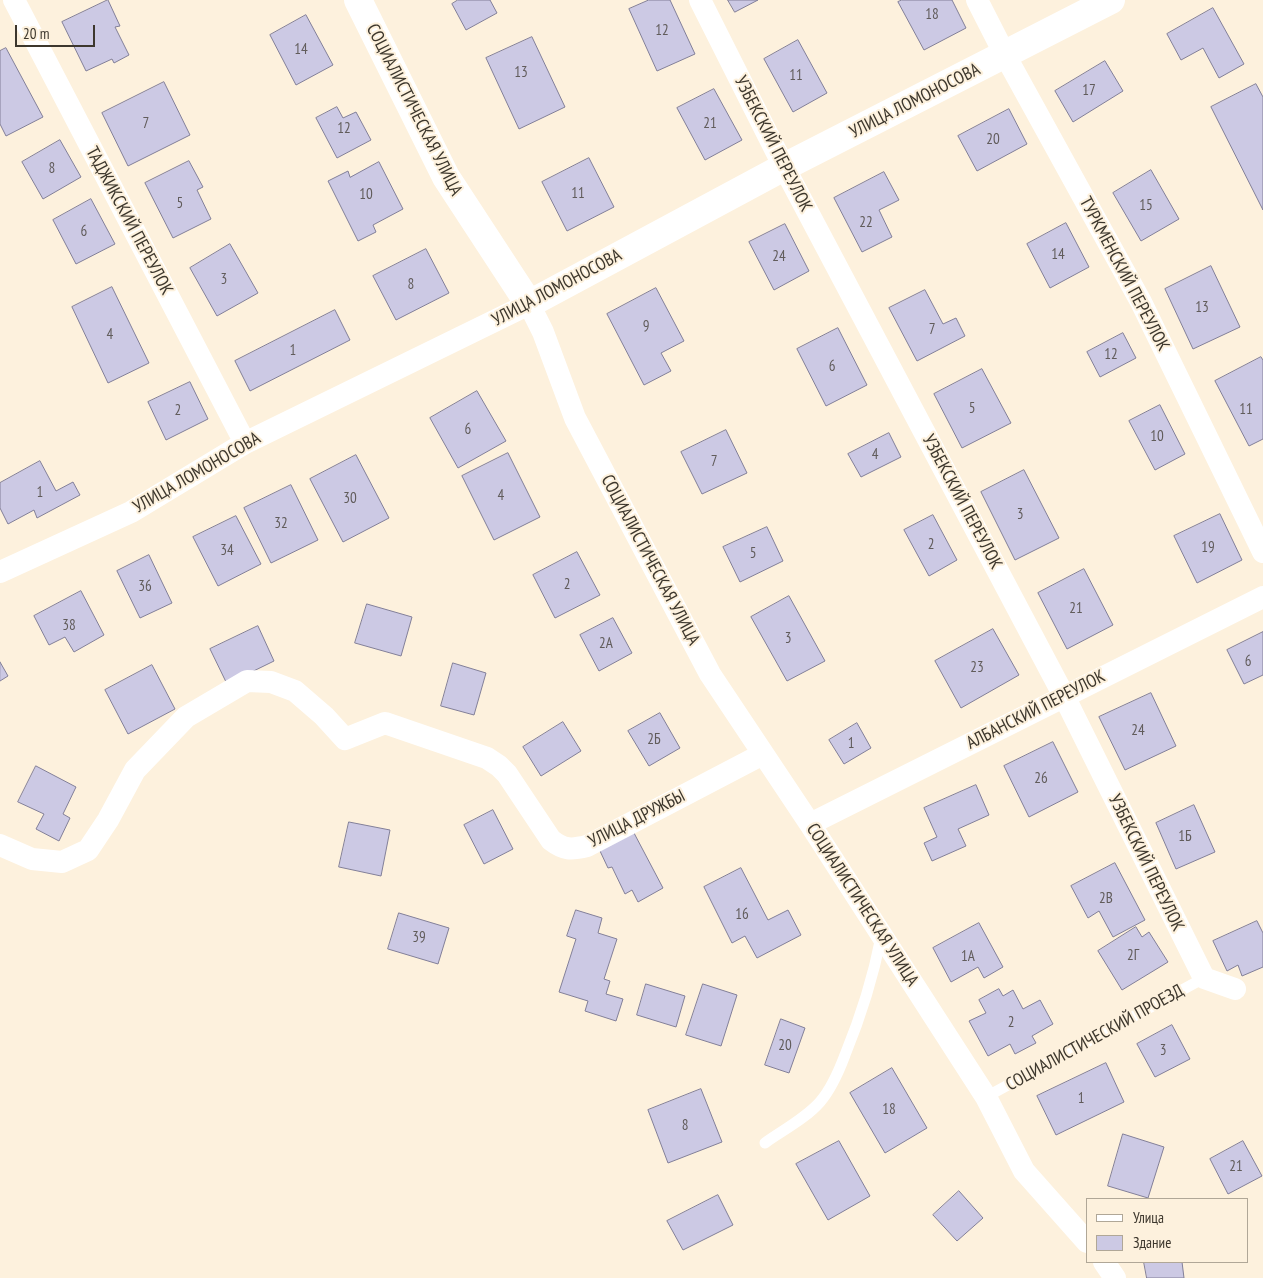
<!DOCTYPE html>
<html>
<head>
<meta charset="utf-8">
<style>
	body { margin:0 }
	#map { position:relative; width:1263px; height:1278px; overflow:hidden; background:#fdf1dd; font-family:"PT Sans Narrow",sans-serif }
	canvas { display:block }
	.legend { position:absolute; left:1086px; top:1198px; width:162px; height:65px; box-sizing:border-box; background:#fdf1dd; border:1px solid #b0a797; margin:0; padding:6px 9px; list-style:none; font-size:15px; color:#3d372d }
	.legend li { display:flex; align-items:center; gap:10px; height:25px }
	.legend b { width:25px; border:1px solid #b0a797 }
	.scale { position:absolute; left:15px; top:25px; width:80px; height:22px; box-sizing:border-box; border:2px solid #3d372d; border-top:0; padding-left:6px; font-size:15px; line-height:18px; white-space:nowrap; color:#3d372d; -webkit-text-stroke:4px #fdf1dd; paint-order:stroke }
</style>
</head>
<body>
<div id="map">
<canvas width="1263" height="1278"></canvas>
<ul class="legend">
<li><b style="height:6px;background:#fff"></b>Улица</li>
<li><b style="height:14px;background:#ccc9e4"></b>Здание</li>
</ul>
<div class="scale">20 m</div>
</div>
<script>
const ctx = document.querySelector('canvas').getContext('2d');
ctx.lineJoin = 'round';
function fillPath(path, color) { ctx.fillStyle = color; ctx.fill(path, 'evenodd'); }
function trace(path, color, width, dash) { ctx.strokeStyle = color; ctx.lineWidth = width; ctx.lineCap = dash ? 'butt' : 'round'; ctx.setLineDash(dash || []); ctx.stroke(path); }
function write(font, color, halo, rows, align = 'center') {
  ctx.font = font + ' "PT Sans Narrow",sans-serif'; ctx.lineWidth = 4; ctx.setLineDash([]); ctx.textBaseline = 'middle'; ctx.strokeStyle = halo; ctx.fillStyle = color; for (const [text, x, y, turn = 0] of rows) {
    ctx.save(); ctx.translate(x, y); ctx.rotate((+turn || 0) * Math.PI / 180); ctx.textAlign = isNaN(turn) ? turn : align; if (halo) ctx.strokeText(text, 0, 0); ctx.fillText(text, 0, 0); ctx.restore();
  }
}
const building = new Path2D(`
	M108,0L120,26L115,27L129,55L114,63L112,59L86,71L62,22Z
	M458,0H490L497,13L466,30L452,4Z
	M649,0H670L695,54L657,71L629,9Z
	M728,0H758L735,12Z
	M902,0H952L966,28L924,50L898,2Z
	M1213,8L1244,64L1219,78L1203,48L1181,60L1167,34Z
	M306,15L333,65L296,85L270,35Z
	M532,37L565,107L519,129L486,58Z
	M798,40L827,93L793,112L764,59Z
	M6,48L43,117L6,136L0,124V51Z
	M1105,61L1123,91L1073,122L1055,91Z
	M164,82L190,135L128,166L102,113Z
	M1256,84L1263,97V210L1211,107Z
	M714,89L742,140L705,160L677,108Z
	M337,107L343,118L356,112L371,140L337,158L316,118Z
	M1009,109L1027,144L977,171L958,136Z
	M60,140L81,177L43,199L22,162Z
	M589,158L614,207L567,231L542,182Z
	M189,161L203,187L197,190L211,219L173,238L145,183Z
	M379,162L403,209L373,225L376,232L358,241L328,181L348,171L350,177Z
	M1151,170L1179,219L1141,241L1113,193Z
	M884,172L899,200L879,210L892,237L862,252L834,198Z
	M91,199L115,244L76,264L53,220Z
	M1066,223L1089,267L1050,288L1027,244Z
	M785,224L809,271L774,290L749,242Z
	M230,244L258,293L217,316L190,268Z
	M426,249L449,293L396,320L373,276Z
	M1211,266L1240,327L1193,349L1165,289Z
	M112,287L149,363L108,383L72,307Z
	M656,288L684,341L661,353L671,371L644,385L607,314Z
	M925,290L943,324L956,318L965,336L917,361L889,308Z
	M335,310L350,340L250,391L235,361Z
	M838,328L867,385L826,406L797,349Z
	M1123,333L1136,358L1100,377L1087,352Z
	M1261,357L1263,360V439L1249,446L1215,381Z
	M982,369L1011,423L962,448L934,394Z
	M190,382L208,419L166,440L148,402Z
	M477,391L506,441L458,468L430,418Z
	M1160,405L1185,454L1155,470L1129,421Z
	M726,430L747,473L702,494L681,452Z
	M889,433L901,457L861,477L848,454Z
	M508,453L540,517L494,540L462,476Z
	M356,455L389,518L343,542L310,479Z
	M40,461L56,491L73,482L80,495L37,518L34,510L8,524L0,508V483Z
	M1024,470L1059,538L1015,560L981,492Z
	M291,485L318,540L271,563L244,508Z
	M1220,514L1242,560L1197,583L1174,536Z
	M933,515L957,560L929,576L904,530Z
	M236,516L261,564L218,586L193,537Z
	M767,527L783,561L740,582L723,547Z
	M577,552L600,595L555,618L533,575Z
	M149,555L172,603L140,618L117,571Z
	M1084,569L1113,625L1067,649L1038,593Z
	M81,591L104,635L74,652L65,637L49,645L34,616Z
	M789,596L825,661L787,681L751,617Z
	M367,604L412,617L401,656L355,643Z
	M613,618L632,653L599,671L580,635Z
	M258,626L274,661L227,684L210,649Z
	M993,629L1019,675L961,708L935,661Z
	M1263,632V675L1244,684L1227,650Z
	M0,662L8,676L0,681Z
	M453,663L486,673L474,715L441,706Z
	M152,665L175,709L128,734L105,690Z
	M1151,693L1176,746L1125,770L1099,717Z
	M660,713L680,748L649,766L628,731Z
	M563,722L581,751L541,776L523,747Z
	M857,723L871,748L844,764L829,740Z
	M1053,742L1078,792L1029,817L1004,766Z
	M36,766L76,787L63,814L70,818L59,841L36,829L44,814L18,802Z
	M976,785L989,815L958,829L966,846L932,861L924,843L937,837L924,808Z
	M1194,805L1215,852L1176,869L1156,823Z
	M493,810L513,849L484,864L464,825Z
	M349,822L390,830L381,876L339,867Z
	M634,833L663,888L638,902L632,890L625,894L612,867L608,868L600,851Z
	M1115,863L1145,920L1113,937L1099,911L1088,918L1071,886Z
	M741,868L768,920L788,910L801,935L757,958L745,936L732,943L704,887Z
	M576,910L602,918L598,933L617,939L604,979L610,981L606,994L623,999L616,1021L585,1011L588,1001L559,992L576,939L567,936Z
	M399,913L449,928L438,964L388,949Z
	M1257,921L1263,933V967L1242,976L1238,965L1227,971L1213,941Z
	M979,923L1003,967L984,978L978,967L951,982L933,948Z
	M1136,927L1142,937L1149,932L1168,962L1122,990L1098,951Z
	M646,984L685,996L676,1027L637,1015Z
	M703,984L737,995L721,1046L686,1035Z
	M999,989L1003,996L1013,990L1023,1009L1040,1000L1053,1024L1032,1036L1036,1043L1015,1054L1010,1044L988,1056L969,1021L986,1013L979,1000Z
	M781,1019L805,1028L789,1073L765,1065Z
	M1172,1025L1190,1059L1155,1077L1137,1044Z
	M1106,1063L1124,1102L1056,1135L1037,1096Z
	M892,1068L927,1128L885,1153L850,1093Z
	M701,1089L722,1142L668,1163L648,1110Z
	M1123,1134L1164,1147L1148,1198L1108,1186Z
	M839,1141L870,1196L828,1220L796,1164Z
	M1243,1141L1262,1176L1228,1194L1210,1159Z
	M959,1191L983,1218L957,1241L933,1215Z
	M718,1195L733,1225L683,1250L667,1221Z
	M1144,1262H1182L1184,1278H1147Z`);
fillPath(building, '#ccc9e4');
trace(building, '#827f98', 1);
trace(new Path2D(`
	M986,1097L1204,978
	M765,1143C783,1130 805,1119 820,1102C832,1088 839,1071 845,1055C861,1016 873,978 881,937`), '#fff', 11);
trace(new Path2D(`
	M14,0L245,443
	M700,0L784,167L1064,696L1204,978L1235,989
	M977,0L1005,55L1141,302L1263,552
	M0,572L131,512L245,443L529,304L543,332L575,418L710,674L810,824L986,1097L1024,1171L1087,1242
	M810,824L1263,597
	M0,845L32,859L62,862L88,850L108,820L135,770L186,717L247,681L271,682L295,691L324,716L345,739L385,723L487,758L499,766L507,774L551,840C564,850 571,850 587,846L763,754
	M1104,1262L1115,1278`), '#fff', 22);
trace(new Path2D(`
	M358,0L446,177L529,304L784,167L1111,0`), '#fff', 28);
write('15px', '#615c5b', null, [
	["18",932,15],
	["12",662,31],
	["14",301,50],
	["13",521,73],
	["11",796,76],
	["17",1089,91],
	["7",146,124],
	["21",710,124],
	["12",344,129],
	["20",993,140],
	["8",52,169],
	["11",578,194],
	["10",366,195],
	["5",180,204],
	["15",1146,206],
	["22",866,223],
	["6",84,232],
	["14",1058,255],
	["24",779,257],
	["3",224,280],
	["8",411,285],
	["13",1202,308],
	["9",646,327],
	["7",932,330],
	["4",110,335],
	["1",293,351],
	["12",1111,355],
	["6",832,367],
	["5",972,409],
	["11",1246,410],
	["2",178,411],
	["6",468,430],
	["10",1157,437],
	["4",875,455],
	["7",714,462],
	["1",40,493],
	["4",501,496],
	["30",350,499],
	["3",1020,515],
	["32",281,524],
	["2",931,545],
	["19",1208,548],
	["34",227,551],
	["5",753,554],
	["2",567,585],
	["36",145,587],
	["21",1076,609],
	["38",69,626],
	["3",788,639],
	["2А",606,644],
	["6",1248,662],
	["23",977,668],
	["24",1138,731],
	["2Б",654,740],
	["1",851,744],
	["26",1041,779],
	["1Б",1185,837],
	["2В",1106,899],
	["16",742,915],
	["39",419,938],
	["2Г",1133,956],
	["1А",968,957],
	["2",1011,1023],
	["20",785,1046],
	["3",1163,1051],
	["1",1081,1099],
	["18",889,1110],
	["8",685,1126],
	["21",1236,1167]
]);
write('18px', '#3d372d', '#fdf1dd', [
	["УЛИЦА ЛОМОНОСОВА",915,101,-27],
	["СОЦИАЛИСТИЧЕСКАЯ УЛИЦА",414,110,63],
	["УЗБЕКСКИЙ ПЕРЕУЛОК",773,144,63],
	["ТАДЖИКСКИЙ ПЕРЕУЛОК",129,221,62],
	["ТУРКМЕНСКИЙ ПЕРЕУЛОК",1124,274,62],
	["УЛИЦА ЛОМОНОСОВА",557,288,-28],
	["УЛИЦА ЛОМОНОСОВА",197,473,-30],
	["УЗБЕКСКИЙ ПЕРЕУЛОК",962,502,62],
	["СОЦИАЛИСТИЧЕСКАЯ УЛИЦА",650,560,62],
	["АЛБАНСКИЙ ПЕРЕУЛОК",1036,710,-27],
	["УЛИЦА ДРУЖБЫ",637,819,-27],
	["УЗБЕКСКИЙ ПЕРЕУЛОК",1146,863,64],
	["СОЦИАЛИСТИЧЕСКАЯ УЛИЦА",862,905,57],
	["СОЦИАЛИСТИЧЕСКИЙ ПРОЕЗД",1095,1038,-29]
]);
</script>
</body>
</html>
